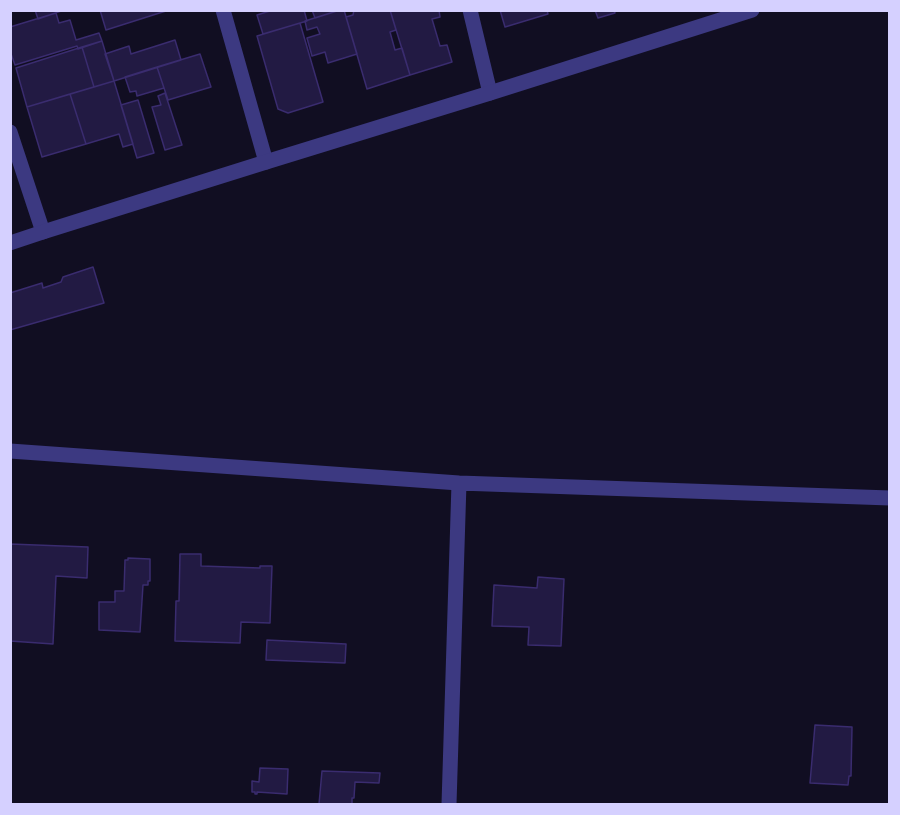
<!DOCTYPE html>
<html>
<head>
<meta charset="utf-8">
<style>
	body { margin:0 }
	#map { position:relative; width:900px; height:815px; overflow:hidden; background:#110e22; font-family:Raleway,sans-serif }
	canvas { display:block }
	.frame { position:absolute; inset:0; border:12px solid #d5d0ff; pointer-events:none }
</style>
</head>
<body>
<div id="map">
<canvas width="900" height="815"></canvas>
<div class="frame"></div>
</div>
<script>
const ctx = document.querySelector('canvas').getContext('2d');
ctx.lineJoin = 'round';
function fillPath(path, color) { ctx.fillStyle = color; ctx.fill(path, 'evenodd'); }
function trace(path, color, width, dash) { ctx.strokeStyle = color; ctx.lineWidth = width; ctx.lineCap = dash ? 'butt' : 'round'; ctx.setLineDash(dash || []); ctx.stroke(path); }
const building = new Path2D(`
	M35,10H64L38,19Z
	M100,10H169L106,30Z
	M273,10H304L307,21L263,34L257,15Z
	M312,10H340L315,18Z
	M340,10H344L357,54L328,63L325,52L312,56L307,38L320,34L317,27L307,30L305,21Z
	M354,10H390L396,30L390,32L395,50L402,48L410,75L367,89L346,17L353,15Z
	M390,10H439L440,17L432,19L440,46L447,45L452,62L410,75Z
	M500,10H547L548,14L505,27Z
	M595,10H614L615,13L598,18Z
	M56,13L59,23L70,20L76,40L99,33L102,41L78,49L77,46L15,65L10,51V27Z
	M300,23L323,102L288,113L278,109L257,36Z
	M175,40L181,60L114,81L105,54L129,46L131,54Z
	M102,41L114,81L94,87L82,47Z
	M82,47L94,87L27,107L16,68Z
	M200,54L211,87L168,100L157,67Z
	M157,67L164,88L137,96L136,91L130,92L125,77Z
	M114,81L133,144L123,147L119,134L86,144L70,94Z
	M165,93L182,145L165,150L152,107L161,105L158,96Z
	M70,94L86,144L42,157L27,107Z
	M138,100L154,153L137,158L121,105Z
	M93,267L104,303L10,330V293L42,283L43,288L61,282L63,277Z
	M10,544L88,547L87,578L56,576L53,644L10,641Z
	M180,554H201V566L260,568V566H272L270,623L241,622L240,643L175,641L176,601H179Z
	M128,558L150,559V581H148V585H143L140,632L99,630V602H115V591H124L125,560H128Z
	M538,577L564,579L561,646L528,645L529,627L492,626L494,585L537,588Z
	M267,640L346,644L345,663L266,660Z
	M815,725L852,727L851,776H849L848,785L810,783Z
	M260,768L288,769L287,794L257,792V794H255V792H252V781L259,782Z
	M322,771L380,773L379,783L355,782L354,798H352V804H355H319Z`);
fillPath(building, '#221a43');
trace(building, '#3a2c6f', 1.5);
trace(new Path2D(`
	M223,10L266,162
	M470,10L490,93
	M10,132L43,232
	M10,451L459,483L890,498
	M449,804L459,483`), '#3c3981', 15);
trace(new Path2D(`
	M10,243L43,232L266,162L490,93L752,10`), '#3c3981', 15);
</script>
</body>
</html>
